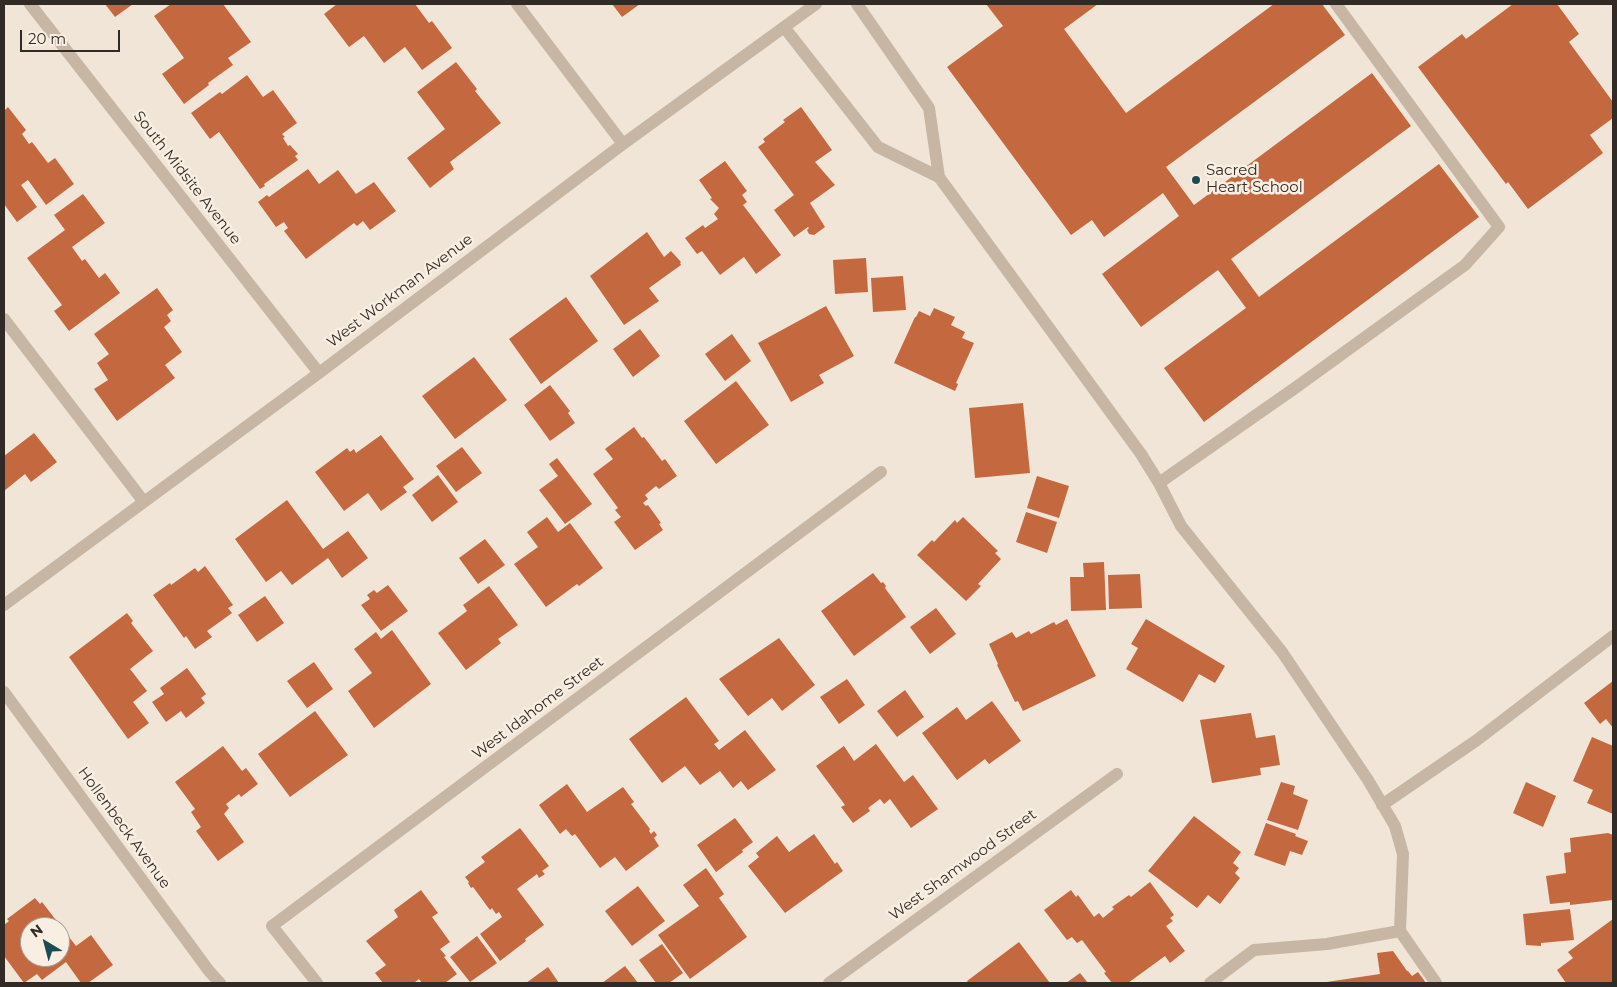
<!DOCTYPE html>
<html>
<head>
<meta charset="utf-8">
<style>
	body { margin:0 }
	#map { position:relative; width:1617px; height:987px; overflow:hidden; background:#f0e5d6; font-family:Montserrat,sans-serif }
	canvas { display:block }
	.frame { position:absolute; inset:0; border:5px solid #322a25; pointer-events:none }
	.north { position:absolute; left:20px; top:917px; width:50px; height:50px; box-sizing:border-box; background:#f8efe2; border:1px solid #a9a096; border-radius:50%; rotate:323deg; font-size:14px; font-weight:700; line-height:20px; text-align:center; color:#322a25 }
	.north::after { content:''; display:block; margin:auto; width:18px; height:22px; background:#1b4b53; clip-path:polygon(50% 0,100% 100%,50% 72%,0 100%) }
	.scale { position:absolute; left:20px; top:30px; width:100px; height:22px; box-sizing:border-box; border:2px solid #322a25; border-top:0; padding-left:6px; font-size:15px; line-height:18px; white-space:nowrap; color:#322a25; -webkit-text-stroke:4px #f8efe2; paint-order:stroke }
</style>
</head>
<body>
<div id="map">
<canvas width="1617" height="987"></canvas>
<div class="frame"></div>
<div class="north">N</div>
<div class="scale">20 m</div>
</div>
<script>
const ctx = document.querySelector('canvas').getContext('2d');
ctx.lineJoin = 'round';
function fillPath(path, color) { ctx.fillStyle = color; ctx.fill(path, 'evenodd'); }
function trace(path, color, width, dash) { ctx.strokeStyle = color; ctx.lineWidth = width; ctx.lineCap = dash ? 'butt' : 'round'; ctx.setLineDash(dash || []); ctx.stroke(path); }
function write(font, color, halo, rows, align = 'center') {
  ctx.font = font + ' Montserrat,sans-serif'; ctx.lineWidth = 5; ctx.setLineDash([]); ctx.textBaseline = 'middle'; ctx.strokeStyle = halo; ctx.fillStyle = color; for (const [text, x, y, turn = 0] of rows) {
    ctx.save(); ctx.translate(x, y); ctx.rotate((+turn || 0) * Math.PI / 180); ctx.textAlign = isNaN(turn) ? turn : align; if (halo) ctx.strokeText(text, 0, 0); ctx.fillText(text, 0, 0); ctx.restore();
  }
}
fillPath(new Path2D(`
	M105,4H133L115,17Z
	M171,4H223L251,42L228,58L233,65L208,83L209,85L184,104L162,74L184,58L154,16Z
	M337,4H415L429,23L432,21L452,48L422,70L405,47L384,63L364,36L349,47L324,14Z
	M612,4H640L622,17Z
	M986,4H1098L1064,29L1126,113L1274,4H1322L1345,35L1166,167L1194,205L1372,73L1411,126L1231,259L1259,297L1439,164L1479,217L1204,422L1164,368L1246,308L1218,270L1141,327L1102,274L1179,216L1163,193L1104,237L1092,220L1071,235L947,67L1003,26Z
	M1513,4H1557L1579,34L1569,42L1613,102V118L1590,135L1603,153L1528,209L1508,182L1506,184L1418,67L1462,34L1466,39Z
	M456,62L477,89L475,91L501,123L450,162L454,169L430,188L407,158L445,129L417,92Z
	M247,75L263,97L273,90L297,123L282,134L285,137L283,138L288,146L290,145L298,154L295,156L298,160L264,184L265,186L260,189L219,132L210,139L191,113L220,92L222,94Z
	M8,107L26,130L22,134L29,144L32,142L48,163L55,158L74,184L46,205L28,180L21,185L37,207L17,222L4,204V111Z
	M801,107L832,150L815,162L835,185L810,203L825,227L814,235L809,234L807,230L809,228L808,227L794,237L774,210L794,195L758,147L765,142L763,139L785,122L783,120Z
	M725,161L747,191L742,195L747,202L743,205L781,255L756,274L744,257L720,275L702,251L697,254L685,238L703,225L705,228L718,219L714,214L719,208L710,199L712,198L699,180Z
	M308,169L319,184L338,170L356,194L374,182L396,211L370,230L363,221L357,226L354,223L306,259L284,231L288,228L284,222L276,227L258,202L267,195L269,197Z
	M83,194L105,223L72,247L82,261L85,259L99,278L105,273L120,293L69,331L54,311L62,305L27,258L65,230L54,215Z
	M647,232L664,257L671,251L681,262L680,263L681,265L649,288L659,301L624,325L590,276Z
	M866,258L868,292L835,294L833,260Z
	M903,276L906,310L873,312L871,278Z
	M157,288L173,310L167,315L171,321L164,327L182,352L165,365L175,378L117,421L94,389L108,380L97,363L109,354L94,334Z
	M566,297L598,341L541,384L509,339Z
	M826,306L854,356L819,375L824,383L791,402L758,343Z
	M934,308L955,317L951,325L965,332L962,338L974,343L956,383L958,384L955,391L894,363L915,317H916L919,311L930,316Z
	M640,329L660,356L633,377L613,349Z
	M732,334L751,361L725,381L705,354Z
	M474,357L507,400L455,439L422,396Z
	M736,381L769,425L716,464L684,421Z
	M550,385L570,411L568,413L575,423L550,441L524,405Z
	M1023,403L1030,473L975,478L969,408Z
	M634,427L642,438L644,437L662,461L665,459L677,476L659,489L656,486L645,495L648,499L643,503L646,506L648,505L661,523L659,524L663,530L635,550L614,522L621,517L615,510L618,508L593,474L613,459L605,449Z
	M34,433L57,462L31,482L25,474L4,491V456Z
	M381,435L414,479L403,487L407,492L381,511L368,493L344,511L315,472L347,448L350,452L354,449L356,453Z
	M462,447L482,473L456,492L436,466Z
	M557,458L592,504L565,524L539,490L558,476L549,464Z
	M438,475L458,502L432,522L412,495Z
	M1037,476L1069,486L1059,518L1027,508Z
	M287,500L323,549L348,531L368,558L342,578L328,558L292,585L281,571L266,582L235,539Z
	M1026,512L1057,522L1047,553L1016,542Z
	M547,517L558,532L570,523L603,568L579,586L577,584L546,607L514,564L538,547L527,532Z
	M963,517L998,551L995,553L1001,559L978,584L981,586L966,601L917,555L932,540L934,542L955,520L957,523Z
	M485,539L505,565L478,584L459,558Z
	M1104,562L1106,610L1071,611L1070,577H1084L1083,563Z
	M205,566L233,605L228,608L232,613L207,631L212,637L195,649L186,636L184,638L153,595L170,583L171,585L195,568L198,572Z
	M873,573L881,583L883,582L886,586L885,588L906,617L854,656L821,611Z
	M1140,574L1142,608L1109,609L1108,575Z
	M388,585L408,611L381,631L361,605L370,599L367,595L374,590L377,593Z
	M489,586L518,625L498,639L501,643L466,670L438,633L467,611L463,605Z
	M265,596L284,623L257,642L238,615Z
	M936,608L956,634L930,654L910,627Z
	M127,613L133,621L131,623L153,651L130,669L147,691L133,702L149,723L128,739L69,657Z
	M1067,619L1096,676L1023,711L1018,701L1015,702L997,665L998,664L989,644L1012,632L1016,638L1029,631L1031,634L1054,622L1056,625Z
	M1146,619L1225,666L1215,683L1199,674L1183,702L1126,669L1138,648L1131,644Z
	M392,630L431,684L374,728L348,691L372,673L354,649L376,632L381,639Z
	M779,638L815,685L782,711L772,698L748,716L719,679Z
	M314,662L333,689L307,708L287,681Z
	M187,668L206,694L201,698L205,703L186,718L181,711L166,722L152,702L164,694L160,688Z
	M847,679L865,705L839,724L820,697Z
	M1613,681V728L1606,719L1600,724L1584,703Z
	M905,690L924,717L897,737L877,711Z
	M686,697L719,741L714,744L719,750L745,730L776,770L748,790L741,781L733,788L720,771L700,785L685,766L662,783L629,739Z
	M992,701L1021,741L989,764L985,759L957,780L922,733L957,707L966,720Z
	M315,711L348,755L290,797L258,754Z
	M1251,713L1256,738L1275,735L1280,765L1260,768L1261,775L1212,783L1200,720Z
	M1592,737L1613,746V814L1587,803L1593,790L1573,781Z
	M876,744L904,782L913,775L938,809L911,828L890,799L884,804L880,799L868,808L870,811L853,823L841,807L845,805L816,766L844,746L854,761Z
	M223,746L242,771L246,768L258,784L241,797L239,794L226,804L229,808L224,814L244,842L218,861L196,831L201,827L191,812L195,809L175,782Z
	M1281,782L1295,786L1293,794L1308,800L1298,830L1267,820Z
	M1526,782L1556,796L1543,827L1513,813Z
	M567,784L587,812L623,787L634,802L631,804L650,829L649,831L651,834L654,831L657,835L654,838L659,846L626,871L615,857L600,868L575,834L572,836L566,829L560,834L539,805Z
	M1194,816L1241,852L1233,863L1239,868L1235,873L1240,878L1220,904L1208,895L1197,908L1148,871Z
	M735,818L753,842L742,850L743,852L716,872L697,845Z
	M1266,823L1296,834L1295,836L1308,841L1302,855L1290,851L1285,866L1254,855Z
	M520,828L549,866L542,871L545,874L539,878L537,874L517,889L544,925L525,939L526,941L500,961L480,934L502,917L499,912L496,914L492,908L490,910L473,887L471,888L468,883L469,882L465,877L485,862L481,857Z
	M1608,833L1613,835V900L1570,905V902L1550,904L1546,876L1566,873L1564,853L1571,852L1570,838Z
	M814,834L835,864L837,862L843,871L785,913L748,866L759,857L756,853L777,836L789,852Z
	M706,868L724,894L719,898L747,937L690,979L658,935L699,906L683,885Z
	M1150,882L1174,915L1170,918L1173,921L1166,926L1185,951L1170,963L1165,956L1128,983H1112L1104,973L1106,972L1082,940L1077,943L1072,937L1067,940L1044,910L1071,890L1076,897L1078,895L1094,917L1099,913L1103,918L1114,909L1112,907L1129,895L1131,897Z
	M638,886L665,921L632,946L605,911Z
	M421,890L438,913L432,917L450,942L440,949L446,956L444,957L457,974L445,983H422L419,979L414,983H383L375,973L386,965L366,941L398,917L394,910Z
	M35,898L40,904L42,902L76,946L91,935L113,965L88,983H81L66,962L42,980L37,974L24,983L4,956V925L9,921L7,919ZM30,927H60V957H30Z
	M1570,909L1574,940L1541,943V946L1526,945L1523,914Z
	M1613,919V983H1566L1557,970L1573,958L1568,952Z
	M477,936L497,963L470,982L450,957Z
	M1019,942L1050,983H968L967,981Z
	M662,944L683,973L669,983H656L639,960Z
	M1393,951L1407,971H1408L1412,976L1418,972L1426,983H1320L1380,974L1377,953Z
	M625,966L638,983H602Z
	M548,967L559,983H526Z
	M1080,973L1088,983H1066Z`), '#c46840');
trace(new Path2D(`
	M30,4L319,373
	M517,4L623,144
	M857,4L929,108L939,177
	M784,27L878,147L939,177L1141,454L1159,483L1181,526L1282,652L1368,780L1395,826L1403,854L1400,931
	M4,319L144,502
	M1159,483L1295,388L1465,265L1499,227L1336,4
	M4,605L319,373L623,144L816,4
	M4,692L209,971L220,983
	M1382,805L1477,740L1613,636
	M317,983L272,926L881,472
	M829,983L1117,774
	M1210,983L1254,950L1327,944L1400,931L1436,983`), '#c7b6a3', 12);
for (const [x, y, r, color] of [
	[1196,180,5,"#1b4b53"]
]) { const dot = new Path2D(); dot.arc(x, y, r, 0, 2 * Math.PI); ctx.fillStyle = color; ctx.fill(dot); trace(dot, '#f8efe2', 2); }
write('15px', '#322a25', '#f8efe2', [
	["Sacred",1206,171],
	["Heart School",1206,188]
], 'left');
write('15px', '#322a25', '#f8efe2', [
	["South Midsite Avenue",187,178,52],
	["West Workman Avenue",400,291,-37],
	["West Idahome Street",538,708,-37],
	["Hollenbeck Avenue",124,828,54],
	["West Shamwood Street",963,865,-36]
]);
</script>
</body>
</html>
